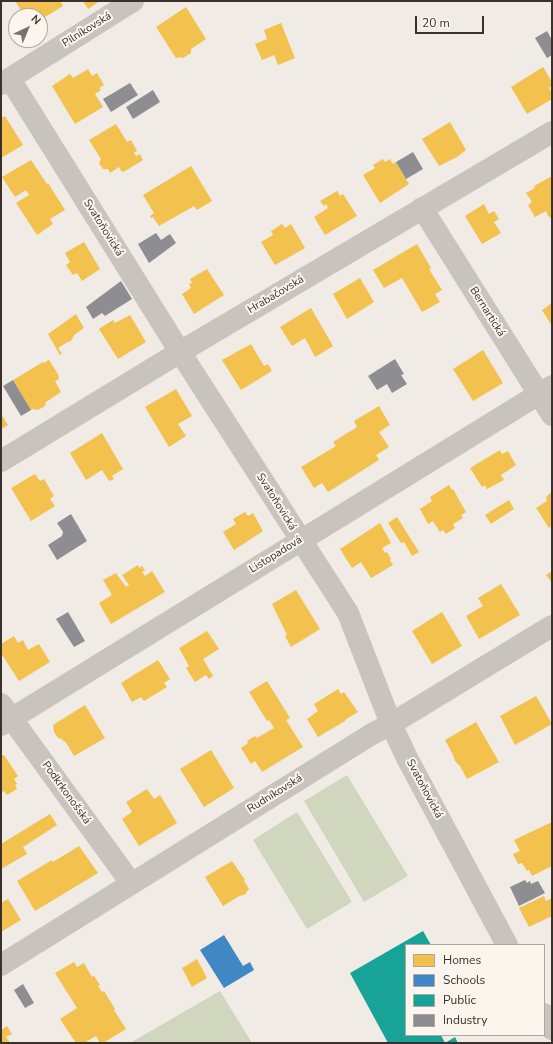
<!DOCTYPE html>
<html>
<head>
<meta charset="utf-8">
<style>
	body { margin:0 }
	#map { position:relative; width:553px; height:1044px; overflow:hidden; background:#f0ebe5; font-family:"Nunito Sans",sans-serif }
	canvas { display:block }
	.frame { position:absolute; inset:0; border:2px solid #3b302b; pointer-events:none }
	.legend { position:absolute; left:405px; top:944px; width:140px; height:92px; box-sizing:border-box; background:#fbf5ee; border:1px solid #aea6a0; margin:0; padding:5px 7px; list-style:none; font-size:12px; color:#3b302b }
	.legend li { display:flex; align-items:center; gap:8px; height:20px }
	.legend b { width:20px; border:1px solid #aea6a0 }
	.north { position:absolute; left:8px; top:8px; width:40px; height:40px; box-sizing:border-box; background:#fbf5ee; border:1px solid #aea6a0; border-radius:50%; rotate:44deg; font-size:11px; font-weight:700; line-height:16px; text-align:center; color:#3b302b }
	.north::after { content:''; display:block; margin:auto; width:14px; height:18px; background:#7a716c; clip-path:polygon(50% 0,100% 100%,50% 72%,0 100%) }
	.scale { position:absolute; left:415px; top:16px; width:69px; height:18px; box-sizing:border-box; border:2px solid #3b302b; border-top:0; padding-left:5px; font-size:12px; line-height:14px; white-space:nowrap; color:#3b302b; -webkit-text-stroke:3px #fbf5ee; paint-order:stroke }
</style>
</head>
<body>
<div id="map">
<canvas width="553" height="1044"></canvas>
<div class="frame"></div>
<ul class="legend">
<li><b style="height:11px;background:#f2c14e"></b>Homes</li>
<li><b style="height:11px;background:#3f88c5"></b>Schools</li>
<li><b style="height:11px;background:#17a398"></b>Public</li>
<li><b style="height:11px;background:#8d8d92"></b>Industry</li>
</ul>
<div class="north">N</div>
<div class="scale">20 m</div>
</div>
<script>
const ctx = document.querySelector('canvas').getContext('2d');
ctx.lineJoin = 'round';
function fillPath(path, color) { ctx.fillStyle = color; ctx.fill(path, 'evenodd'); }
function trace(path, color, width, dash) { ctx.strokeStyle = color; ctx.lineWidth = width; ctx.lineCap = dash ? 'butt' : 'round'; ctx.setLineDash(dash || []); ctx.stroke(path); }
function write(font, color, halo, rows, align = 'center') {
  ctx.font = font + ' "Nunito Sans",sans-serif'; ctx.lineWidth = 4; ctx.setLineDash([]); ctx.textBaseline = 'middle'; ctx.strokeStyle = halo; ctx.fillStyle = color; for (const [text, x, y, turn = 0] of rows) {
    ctx.save(); ctx.translate(x, y); ctx.rotate((+turn || 0) * Math.PI / 180); ctx.textAlign = isNaN(turn) ? turn : align; if (halo) ctx.strokeText(text, 0, 0); ctx.fillText(text, 0, 0); ctx.restore();
  }
}
fillPath(new Path2D(`
	M347,775L408,876L364,902L304,801Z
	M297,812L352,902L307,929L253,840Z
	M220,991L252,1043H130Z`), '#d1d6bf');
fillPath(new Path2D(`
	M15,1H60L63,6L40,20V16H25Z
	M83,1H100L88,9Z
	M186,7L206,39L191,49V53L183,58L179,57L176,58L156,27Z
	M281,23L295,58L278,65L274,55L262,60L255,44L267,39L264,30Z
	M543,67L552,82V86L549,88L552,93V99L527,114L511,87Z
	M88,69L92,76L97,73L104,85L99,88L101,90L95,94L103,107L75,124L52,86L70,74L73,78Z
	M5,116L23,145L1,158V118Z
	M450,122L466,150L457,157L439,166L422,139Z
	M116,124L127,142L131,140L137,151L134,153L136,156L140,154L143,160L125,171L122,172L119,167L110,173L108,169H103L99,163L101,159L89,140Z
	M383,159L385,162L390,159L393,164L396,162L409,184L380,203L363,175L375,168L373,165Z
	M31,160L47,184L48,183L65,210L50,219L53,224L37,235L16,203L29,195L26,190L15,197L2,177Z
	M191,166L212,201L197,210L194,206L159,226L153,217L151,218L150,216L154,213L143,195Z
	M552,176V217L550,218L549,216H548L546,211L535,217L528,205L532,202L526,193L535,188L534,186Z
	M337,191L340,196L343,194L357,216L325,235L314,217L328,208L326,204L324,206L320,201Z
	M484,204L489,214L494,211L499,219L494,222L501,233L482,244L465,216Z
	M282,224L285,228L291,224L305,248L275,265L261,242L273,235L271,231Z
	M84,242L100,269L82,281L77,273L73,275L66,265L70,262L65,253Z
	M417,244L431,268L429,269L442,290L435,294L440,302L422,312L402,278L384,288L373,270Z
	M207,269L224,295L194,314L182,294L191,288L189,284L192,283L190,279Z
	M360,278L374,302L347,319L333,294Z
	M552,303V326L542,310Z
	M311,308L333,346L315,357L305,338L292,346L280,327Z
	M76,314L84,328L74,335L71,341L66,343L58,348L62,354L60,355L48,334Z
	M130,315L146,342L118,359L99,329L113,320L115,323Z
	M251,344L264,366L268,364L272,371L241,390L222,360Z
	M483,350L503,383L473,401L453,369Z
	M49,360L58,374L59,379L55,381L61,392L46,402L45,406L38,410L33,409L31,410L13,380L43,362L44,363Z
	M176,389L192,416L178,424L186,436L169,447L145,407Z
	M379,406L390,425L379,432L389,447L376,455L379,460L328,492L322,483L314,488L301,467L336,446L333,442L357,427L354,421Z
	M1,414L8,425L1,429Z
	M102,433L123,469L112,476L114,479L109,481L102,470L86,480L70,453Z
	M500,450L502,454L508,451L516,465L501,475L504,480L487,489L485,485L482,487L470,468Z
	M35,474L40,481L44,479L54,496L50,499L55,506L31,521L11,488Z
	M449,485L452,490L453,489L466,512L461,515L463,518L453,524L455,528L446,534L443,530L440,532L433,521L428,524L420,509L432,501L430,497Z
	M550,493H552V526L549,528L536,508L547,501L546,497Z
	M509,500L514,509L491,524L485,515Z
	M245,512L248,516L253,513L263,531L234,550L223,532L236,524L233,519Z
	M397,517L419,552L412,556L404,542L401,543L388,523Z
	M380,523L391,543L382,548L385,553L387,552L391,559L390,560L393,565L371,578L361,562L352,568L340,549Z
	M138,565L139,568L142,566L145,570L142,572L145,576L152,571L165,592L111,624L99,603L112,595L103,580L116,573L126,587L129,585L122,575Z
	M552,571V583L546,575Z
	M501,584L520,615L479,639L466,616L483,606L478,598Z
	M296,590L320,629L291,647L285,636L287,635L272,604Z
	M442,612L462,646L432,664L412,631Z
	M207,631L219,649L203,659L213,676L209,679L206,675L195,682L186,668L189,666L179,648Z
	M14,636L18,643L23,640L28,650L39,644L50,662L19,681L1,653V644Z
	M158,660L170,679L164,683L167,687L144,701L141,697L132,702L121,683Z
	M267,681L290,718L286,720L303,747L262,772L255,761L251,764L241,748L248,743L247,741L255,736L257,738L274,728L269,720L267,721L249,692Z
	M338,689L341,694L344,692L358,712L345,720V721L318,737L307,719L318,711L314,704Z
	M536,696L552,724L515,745L500,716Z
	M85,705L105,738L74,756L65,741L64,742L62,739L58,738L54,732L53,725Z
	M476,722L499,762L467,779L460,766L455,761L452,753L445,740Z
	M211,750L234,788L204,807L180,769Z
	M4,755L18,776L14,779L17,784L15,785L17,789L7,795L4,791L1,793V756Z
	M147,789L154,799L160,795L177,823L139,846L122,819L132,812L126,802Z
	M50,814L57,825L23,847L27,854L1,869V844Z
	M552,822V866L532,876L529,870L527,871L522,863L518,864L513,854L520,851L514,840Z
	M79,846L98,873L35,911L17,881L52,860L53,862Z
	M232,861L245,880L244,881L249,889L246,892L247,893L241,896V895L223,906L205,877Z
	M544,896L546,901L552,898V916L529,927L519,908Z
	M8,899L21,920L1,932V903Z
	M197,959L207,978L192,987L182,968Z
	M74,962L77,967L84,963L92,977L94,976L100,985L98,986L102,992L104,991L115,1009L114,1010L126,1029L103,1043H100L96,1036L84,1043H76L60,1019L77,1008L55,973Z
	M7,1026L12,1034L6,1037L10,1043H1V1030Z`), '#f2c14e');
fillPath(new Path2D(`
	M224,935L243,966L250,962L254,970L224,988L200,950Z`), '#3f88c5');
fillPath(new Path2D(`
	M423,931L431,945H406V1035H441L445,1043L455,1037L458,1043H388L350,973Z`), '#17a398');
fillPath(new Path2D(`
	M547,31L552,40V55L547,58L535,38Z
	M130,83L138,95L111,112L103,99Z
	M153,90L160,102L133,119L126,107Z
	M413,152L423,169L406,179L396,162Z
	M156,233L161,240L170,234L176,243L149,263L138,244Z
	M121,281L132,299L105,316L102,313L93,319L86,307Z
	M395,359L404,374L401,375L407,384L392,393L387,384L377,390L368,376Z
	M13,380L31,410L21,416L3,386Z
	M71,514L87,541L57,560L48,545L62,536L63,532L57,523Z
	M68,612L85,641L74,647L56,619Z
	M525,880L527,883L530,881L531,884L538,881L545,893L519,906L510,887Z
	M23,984L34,1003L25,1008L14,990Z`), '#8d8d92');
trace(new Path2D(`
	M10,79L180,352L348,613L391,724L407,758L507,945
	M1,84L133,1
	M422,208L552,415
	M1,461L180,352L552,132
	M1,704L131,883
	M1,725L552,386
	M1,965L372,734L391,724L552,626
	M544,1014L552,1029`), '#c9c3be', 22);
write('11px', '#3b302b', '#fbf5ee', [
	["Pilníkovská",87,30,-32],
	["Svatoňovická",103,228,58],
	["Hrabačovská",276,295,-31],
	["Bernartická",487,312,58],
	["Svatoňovická",276,502,58],
	["Listopadová",276,555,-32],
	["Svatoňovická",424,789,62],
	["Podkrkonošská",66,793,54],
	["Rudníkovská",275,794,-32]
]);
</script>
</body>
</html>
